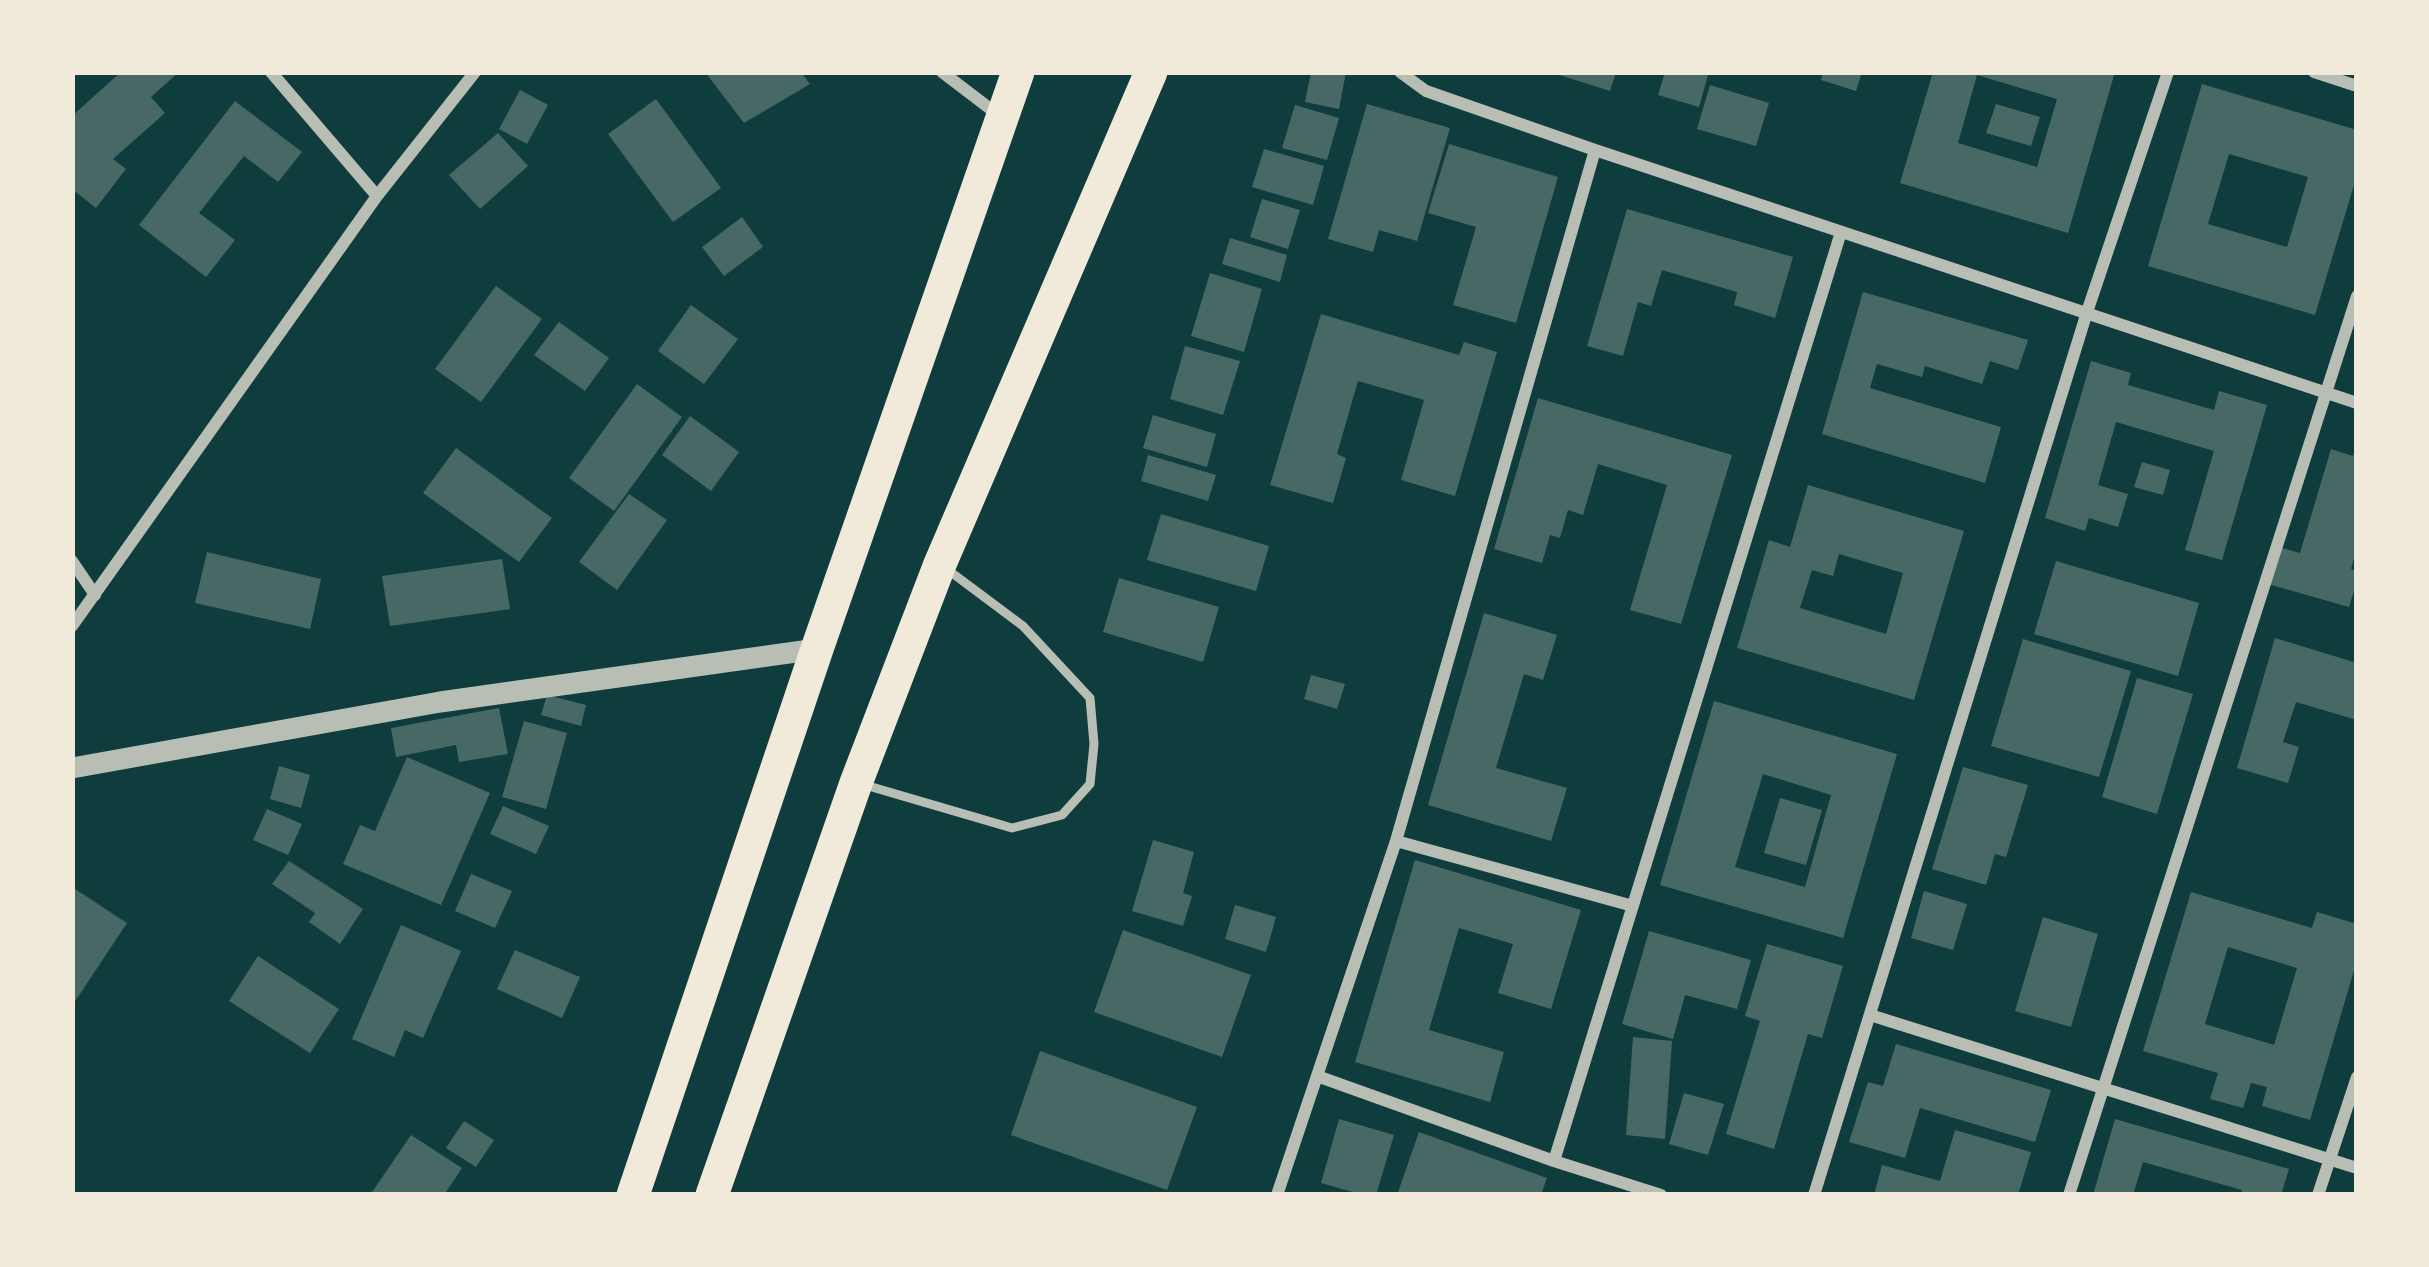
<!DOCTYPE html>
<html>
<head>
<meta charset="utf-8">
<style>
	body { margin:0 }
	#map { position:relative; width:2429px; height:1267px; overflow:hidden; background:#0f3d3e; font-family:Ubuntu,sans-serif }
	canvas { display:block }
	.frame { position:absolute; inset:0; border:75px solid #f1e9da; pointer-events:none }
</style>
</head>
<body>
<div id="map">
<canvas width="2429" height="1267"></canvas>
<div class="frame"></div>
</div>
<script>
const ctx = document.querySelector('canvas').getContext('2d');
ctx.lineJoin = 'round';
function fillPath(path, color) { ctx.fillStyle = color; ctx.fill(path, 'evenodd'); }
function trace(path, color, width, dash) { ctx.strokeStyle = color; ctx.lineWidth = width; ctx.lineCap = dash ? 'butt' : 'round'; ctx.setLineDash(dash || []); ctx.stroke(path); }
fillPath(new Path2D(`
	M121,72H179L151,97L165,113L113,159L126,169L96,208L72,189V116Z
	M705,72H801L810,84L744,123Z
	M1311,72H1346L1339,109L1305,102Z
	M1550,72H1616L1610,91Z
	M1665,72H1709L1699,107L1658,95Z
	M1823,72H1862L1856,91L1821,80Z
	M1933,72H2115L2068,233L1900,183ZM1977,75L2057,99L2037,167L1958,143Z
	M2202,84L2357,130V175L2315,315L2148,266ZM2229,154L2308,177L2287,247L2208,224Z
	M1710,85L1769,103L1756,146L1697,129Z
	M520,90L548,105L527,144L499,129Z
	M656,99L721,188L673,222L608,134Z
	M235,101L302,152L278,182L244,156L199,213L235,240L206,277L139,225Z
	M1367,104L1450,128L1417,241L1379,230L1373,252L1328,239Z
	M1996,104L2040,117L2031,146L1986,133Z
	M1295,105L1339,118L1327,160L1282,148Z
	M498,133L528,166L480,209L449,175Z
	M1449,144L1558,177L1516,323L1453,305L1476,227L1428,213Z
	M1264,149L1324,166L1313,205L1252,187Z
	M1262,199L1300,210L1288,249L1250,237Z
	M1627,209L1793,257L1775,318L1734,305L1737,292L1662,270L1651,306L1638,302L1623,356L1587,346Z
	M742,217L763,247L724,276L702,247Z
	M1230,238L1287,255L1280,282L1222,264Z
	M1210,273L1262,289L1244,352L1191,336Z
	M496,286L542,319L481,402L435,369Z
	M1863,292L2028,340L2018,370L1990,361L1982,384L1925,366L1922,377L1877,364L1870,388L2001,427L1985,483L1822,434Z
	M691,305L738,339L704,384L658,351Z
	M1321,314L1459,355L1464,342L1497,352L1455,496L1401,480L1424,400L1358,381L1337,454L1346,458L1333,503L1270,485Z
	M559,322L609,358L585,391L534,355Z
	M1185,346L1240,361L1223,415L1170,399Z
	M2091,361L2131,373L2128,385L2214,410L2219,391L2267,405L2222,560L2185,550L2214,451L2116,422L2098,485L2128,494L2118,527L2089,518L2085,531L2045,518Z
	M637,384L682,417L614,511L569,478Z
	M1538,398L1732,455L1681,624L1630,610L1667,485L1598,464L1583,515L1568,510L1560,538L1550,535L1542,563L1494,549Z
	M1153,415L1216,434L1207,467L1143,448Z
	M690,416L739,452L711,491L662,455Z
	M2356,447L2357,548L2351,569L2357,571V581L2349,607L2268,584L2279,547L2300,553L2331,449L2353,456Z
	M456,448L552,518L519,562L423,493Z
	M1148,455L1216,475L1208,501L1141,481Z
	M2142,462L2170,470L2163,495L2134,487Z
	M1808,485L1964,531L1914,700L1737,648L1769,540L1790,547ZM1839,554L1903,573L1886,634L1800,608L1812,570L1833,576Z
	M629,494L667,520L617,590L579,562Z
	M1161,514L1269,546L1256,591L1147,560Z
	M207,552L321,579L310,629L195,603Z
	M502,559L510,609L390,626L382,576Z
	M2056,561L2199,603L2178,676L2034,634Z
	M1119,578L1219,607L1203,662L1103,632Z
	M1484,613L1557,635L1543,680L1524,674L1496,768L1567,788L1551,841L1428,805Z
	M2275,638L2357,663V720L2296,702L2283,742L2299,747L2288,783L2237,768Z
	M2023,639L2131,671L2099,777L1991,746Z
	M1311,675L1345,684L1337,709L1304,699Z
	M2137,678L2193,694L2157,814L2102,797Z
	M547,695L586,705L581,726L541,715Z
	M1714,701L1897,754L1843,938L1660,885ZM1763,774L1831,795L1805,887L1735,867Z
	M499,708L508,754L459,762L456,745L396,757L391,728Z
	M524,721L567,733L546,809L502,797Z
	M407,757L490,793L441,905L343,864L360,825L375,831Z
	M279,766L310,775L301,808L270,799Z
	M1963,767L2028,785L2006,857L1995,854L1986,885L1932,869Z
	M1780,798L1822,810L1806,865L1764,853Z
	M503,806L549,826L536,854L490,834Z
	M267,809L302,824L288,855L253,840Z
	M1153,840L1194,852L1183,893L1192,896L1183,926L1132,911Z
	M1415,860L1581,910L1551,1009L1498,993L1513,944L1459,928L1429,1030L1504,1052L1490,1102L1355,1062Z
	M289,861L363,909L340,944L309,922L315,913L272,884Z
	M471,874L512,891L495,928L455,911Z
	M72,887L127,923L72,1006Z
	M1924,891L1967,904L1953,950L1911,938Z
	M2191,892L2312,928L2317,912L2357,924V960L2310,1120L2262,1106L2267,1087L2251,1083L2243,1108L2210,1099L2218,1073L2143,1051ZM2228,947L2297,968L2274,1045L2205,1024Z
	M1235,905L1276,917L1266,952L1225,939Z
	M2043,917L2098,934L2071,1027L2015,1011Z
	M401,925L461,951L423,1038L405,1030L394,1057L352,1039Z
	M1123,930L1251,975L1222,1057L1094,1012Z
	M1649,931L1751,960L1737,1009L1685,995L1673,1039L1622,1024Z
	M1767,944L1843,966L1822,1038L1808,1034L1774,1149L1726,1134L1760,1021L1745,1016Z
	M515,950L580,977L562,1018L497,989Z
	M258,956L339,1009L310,1053L229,1001Z
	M1633,1037L1672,1041L1665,1139L1626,1135Z
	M1896,1044L2051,1090L2035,1142L1920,1108L1905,1158L1849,1142L1868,1082L1883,1086Z
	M1040,1051L1197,1107L1167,1190L1011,1135Z
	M1684,1093L1724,1104L1708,1155L1669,1144Z
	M1339,1119L1394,1135L1376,1195H1363L1321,1183Z
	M2115,1119L2289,1169L2281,1195H2241L2242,1190L2143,1162L2133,1195H2093Z
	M464,1121L494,1140L476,1167L446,1148Z
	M1955,1130L2031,1152L2018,1195H1874L1882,1165L1940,1181Z
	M1419,1132L1547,1178L1541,1195H1397Z
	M411,1135L462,1168L444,1195H370Z`), '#486865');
trace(new Path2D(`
	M865,785L1012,828L1062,815L1090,784L1094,744L1090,698L1023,626L944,567`), '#b8beb3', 9);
trace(new Path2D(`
	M271,72L377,196
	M942,72L1001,117
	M1400,72L1426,91L1595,150L2357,403
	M2314,72L2357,86
	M72,561L95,595
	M72,626L377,196L475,72
	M1396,841L1633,906
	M1870,1015L2357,1168
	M1317,1076L1554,1161L1661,1195
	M1554,1161L1841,232
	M1277,1195L1396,841L1595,150
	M1814,1195L2087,312L2168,72
	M2069,1195L2357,296
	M2318,1195L2357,1077`), '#b8beb3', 12);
trace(new Path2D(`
	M72,768L440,702L817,649`), '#b8beb3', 21);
trace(new Path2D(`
	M633,1195L817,649L1018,72
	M712,1195L856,783L940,564L1151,72`), '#f1e9da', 33);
</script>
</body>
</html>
